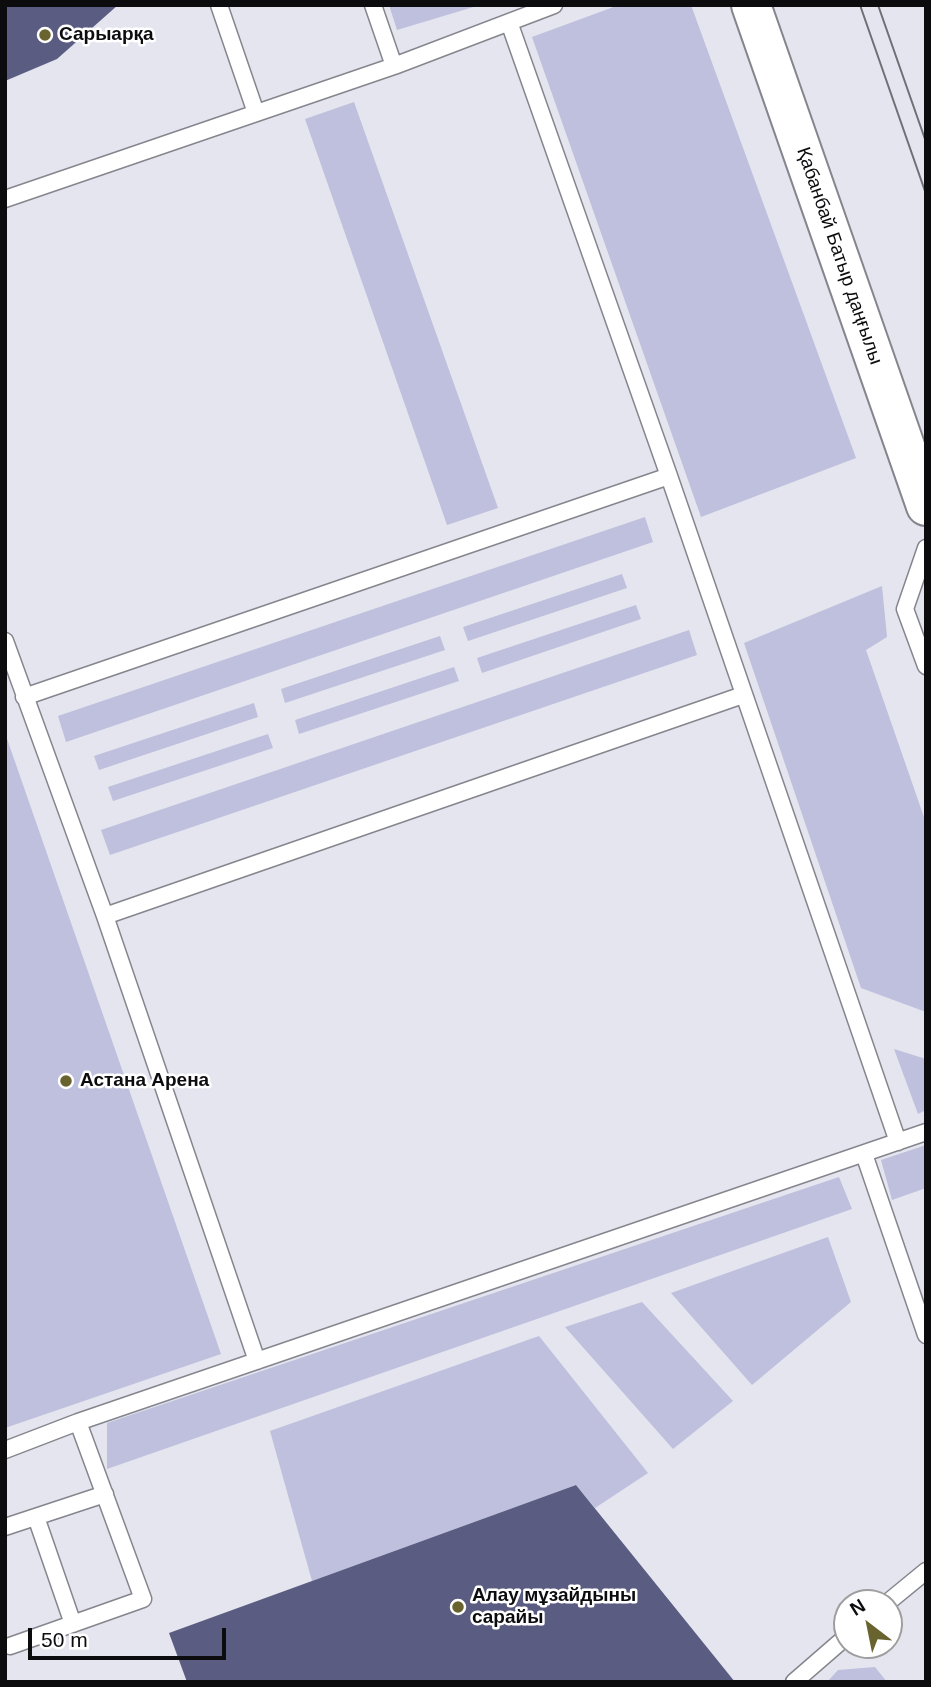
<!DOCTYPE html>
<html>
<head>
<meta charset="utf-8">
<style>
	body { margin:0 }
	#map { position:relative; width:931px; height:1687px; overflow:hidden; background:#e4e5ee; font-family:Arial,sans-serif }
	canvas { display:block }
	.frame { position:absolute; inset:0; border:7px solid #0c0c0f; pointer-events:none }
	.north { position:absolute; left:833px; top:1589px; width:70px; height:70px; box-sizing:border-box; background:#fff; border:2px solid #9e9e9f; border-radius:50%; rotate:328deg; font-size:19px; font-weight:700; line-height:28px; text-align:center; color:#0c0c0f }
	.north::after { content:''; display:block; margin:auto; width:24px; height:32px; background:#69632f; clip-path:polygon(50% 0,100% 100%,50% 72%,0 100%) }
	.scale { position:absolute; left:28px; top:1628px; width:198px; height:32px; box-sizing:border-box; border:4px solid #0c0c0f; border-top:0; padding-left:9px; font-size:21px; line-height:24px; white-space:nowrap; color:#0c0c0f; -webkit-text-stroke:5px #fff; paint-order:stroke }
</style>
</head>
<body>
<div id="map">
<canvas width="931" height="1687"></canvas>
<div class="frame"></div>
<div class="north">N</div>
<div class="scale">50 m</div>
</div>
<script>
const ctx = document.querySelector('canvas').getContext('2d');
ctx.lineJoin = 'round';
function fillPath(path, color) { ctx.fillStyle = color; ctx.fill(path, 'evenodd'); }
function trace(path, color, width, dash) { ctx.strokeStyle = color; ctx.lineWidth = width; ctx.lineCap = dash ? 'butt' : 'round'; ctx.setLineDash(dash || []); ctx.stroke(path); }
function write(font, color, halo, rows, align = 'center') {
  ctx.font = font + ' Arial,sans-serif'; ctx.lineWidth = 5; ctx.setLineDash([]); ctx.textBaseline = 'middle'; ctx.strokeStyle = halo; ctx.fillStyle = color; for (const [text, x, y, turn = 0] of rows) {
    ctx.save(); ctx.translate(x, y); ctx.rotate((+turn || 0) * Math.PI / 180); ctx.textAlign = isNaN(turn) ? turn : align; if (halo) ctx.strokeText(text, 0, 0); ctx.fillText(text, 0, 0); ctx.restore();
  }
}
fillPath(new Path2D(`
	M389,5H480L397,30Z
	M619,5H691L856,458L701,517L532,37Z
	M354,102L498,508L447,525L305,119Z
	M645,517L653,542L66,742L58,716Z
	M622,574L627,588L468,641L463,627Z
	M882,586L887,637L866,650L926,823V1012L861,988L744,643Z
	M636,605L641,619L482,673L477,658Z
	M689,630L697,655L110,855L101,830Z
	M440,636L445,650L285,703L281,689Z
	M454,667L459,681L299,734L295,720Z
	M254,703L258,717L99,770L94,756Z
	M5,733L221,1354L5,1428Z
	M268,734L273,748L113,801L108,787Z
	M894,1049L926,1059V1110L918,1114Z
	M926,1145V1188L892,1200L881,1160Z
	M839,1177L852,1209L107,1469V1423Z
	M828,1237L851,1302L752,1385L671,1293Z
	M642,1302L733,1401L673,1449L565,1327Z
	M539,1336L648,1473L595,1508L576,1485L312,1581L270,1431Z
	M875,1667L887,1682H827L838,1670Z`), '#bec0dd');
fillPath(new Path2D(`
	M5,5H118L57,59L5,81Z
	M576,1485L735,1682H187L169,1633Z`), '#5b5c82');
const lane = new Path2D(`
	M219,5L256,113
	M373,5L394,66
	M509,22L669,476L898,1142
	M5,199L394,66L554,5
	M926,548L905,609L926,666
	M5,641L105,916L257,1361
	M24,697L669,476
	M105,916L743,695
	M864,1154L926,1335
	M5,1450L78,1422L926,1132
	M36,1517L73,1624
	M5,1527L105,1494
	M887,1603L926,1571
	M10,1646L143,1599L78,1422
	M794,1682L847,1636`);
const secondary = new Path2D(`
	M751,5L926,506`);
trace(lane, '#85858e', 19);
trace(secondary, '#85858e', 42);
trace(lane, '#fff', 16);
trace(secondary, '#fff', 38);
trace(new Path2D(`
	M860,5L926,194
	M878,5L926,142`), '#6f7076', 2);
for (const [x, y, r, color] of [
	[45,35,7,"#69632f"],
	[66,1081,7,"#69632f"],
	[458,1607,7,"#69632f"]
]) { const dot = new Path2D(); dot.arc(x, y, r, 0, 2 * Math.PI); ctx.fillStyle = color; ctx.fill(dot); trace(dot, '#fff', 2.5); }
write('bold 19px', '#0c0c0f', '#fff', [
	["Сарыарқа",59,35],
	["Астана Арена",80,1081],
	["Алау мұзайдыны",472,1596],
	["сарайы",472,1618]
], 'left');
write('19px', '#0c0c0f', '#fff', [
	["Қабанбай Батыр даңғылы",839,256,71]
]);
</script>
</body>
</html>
